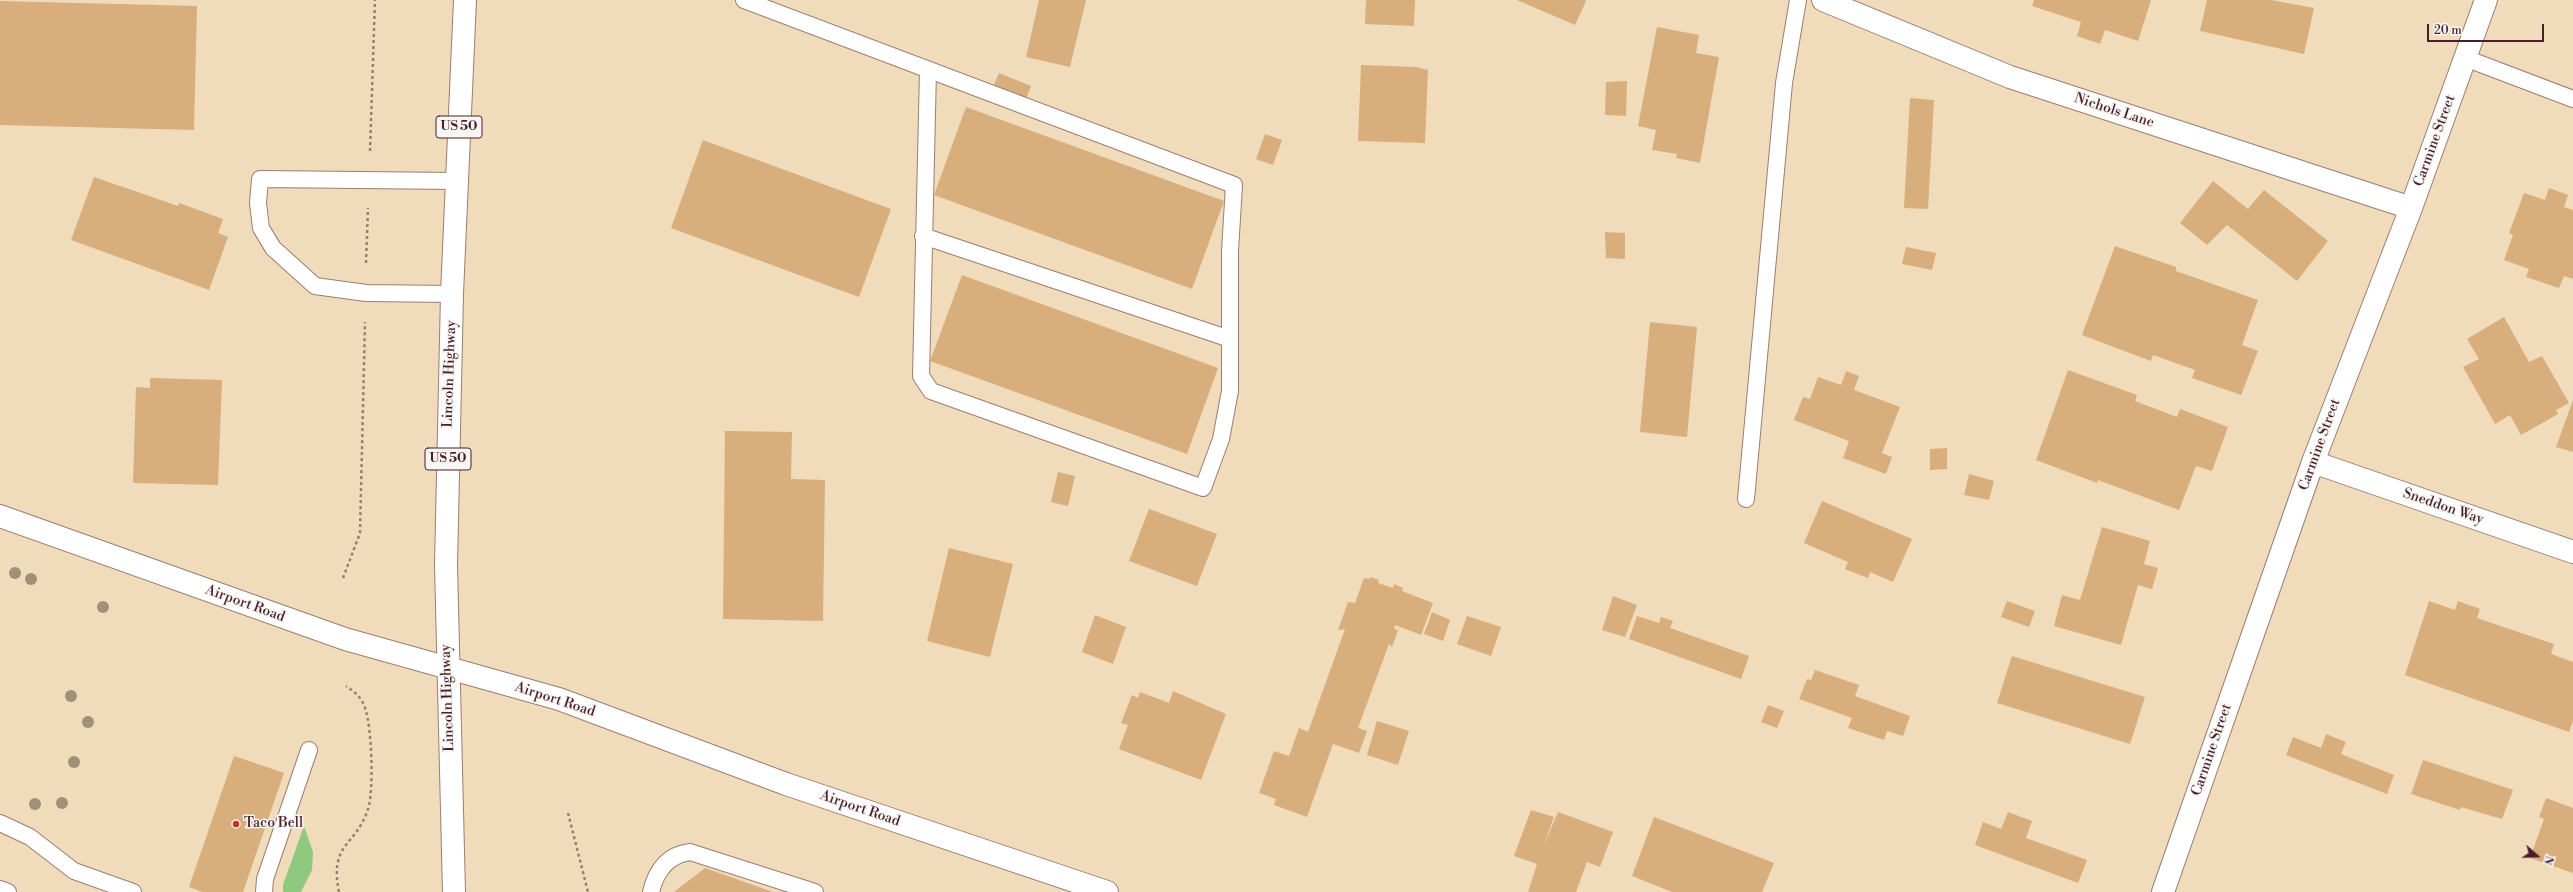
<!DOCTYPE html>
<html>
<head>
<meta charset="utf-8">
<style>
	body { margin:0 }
	#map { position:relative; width:2573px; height:892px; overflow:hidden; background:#f0dbba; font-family:"Libre Bodoni",serif }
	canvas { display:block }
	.north { position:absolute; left:2517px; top:836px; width:40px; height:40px; -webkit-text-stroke:3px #f6f6f2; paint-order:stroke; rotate:110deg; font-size:11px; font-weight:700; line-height:16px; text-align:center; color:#4a1f2b }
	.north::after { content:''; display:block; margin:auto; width:14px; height:18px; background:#4a1f2b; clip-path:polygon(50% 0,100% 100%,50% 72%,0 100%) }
	.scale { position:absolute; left:2427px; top:24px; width:117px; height:18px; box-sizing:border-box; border:2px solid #4a1f2b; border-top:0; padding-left:5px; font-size:12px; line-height:14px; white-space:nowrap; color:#4a1f2b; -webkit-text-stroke:3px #f6f6f2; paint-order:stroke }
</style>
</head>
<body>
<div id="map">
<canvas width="2573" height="892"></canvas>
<div class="north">N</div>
<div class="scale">20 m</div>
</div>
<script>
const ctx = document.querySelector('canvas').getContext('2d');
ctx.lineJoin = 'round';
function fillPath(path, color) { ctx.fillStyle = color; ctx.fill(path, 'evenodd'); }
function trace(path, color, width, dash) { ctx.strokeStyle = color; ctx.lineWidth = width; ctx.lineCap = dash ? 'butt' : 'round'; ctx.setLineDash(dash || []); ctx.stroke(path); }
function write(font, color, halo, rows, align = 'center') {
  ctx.font = font + ' "Libre Bodoni",serif'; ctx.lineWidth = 3; ctx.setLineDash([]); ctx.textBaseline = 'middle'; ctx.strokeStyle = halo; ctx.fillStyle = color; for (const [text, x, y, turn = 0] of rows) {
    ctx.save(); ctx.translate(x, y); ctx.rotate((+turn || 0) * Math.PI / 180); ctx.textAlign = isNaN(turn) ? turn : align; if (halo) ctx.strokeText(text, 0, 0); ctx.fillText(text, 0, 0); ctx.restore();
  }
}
fillPath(new Path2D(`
	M304,826L313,852L312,870L301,892H283V885Z`), '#8dc97e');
fillPath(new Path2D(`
	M1039,0H1086L1070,67L1026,57Z
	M1366,0H1415L1414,26L1365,24Z
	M1517,0H1585L1586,1L1575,25Z
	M2034,0H2151L2138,41L2105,30L2100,44L2077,36L2081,22L2032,6Z
	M2207,0H2271L2314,8L2304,54L2200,31Z
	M0,1L197,6L194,130L0,125Z
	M1657,27L1699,35L1696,53L1719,57L1700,163L1676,158L1677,154L1652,150L1656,130L1638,126Z
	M1361,65L1416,67L1428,70L1425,143L1358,141Z
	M999,73L1031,86L1025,101L993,87Z
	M1627,81L1626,116L1605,115L1606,82Z
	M1910,98L1934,100L1928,209L1904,208Z
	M966,107L1224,201L1192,289L934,195Z
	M1265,134L1282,140L1273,165L1256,159Z
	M703,140L891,209L859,297L671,228Z
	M94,177L178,206L179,203L223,219L218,233L228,237L209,290L71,240Z
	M2213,181L2248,209L2264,190L2328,241L2297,281L2227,225L2207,245L2180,223Z
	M2549,188L2568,195L2564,207L2573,210V279L2564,276L2559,288L2526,277L2529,269L2504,260L2513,235L2509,233L2524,193L2545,200Z
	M1605,232L1625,233V259L1606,258Z
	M2115,246L2176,267V271L2258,300L2242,345L2258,351L2241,395L2192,378L2195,370L2153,355L2151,361L2082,335Z
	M1906,247L1936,253L1932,270L1902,264Z
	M962,275L1218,368L1187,454L930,361Z
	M2504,317L2529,362L2542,356L2569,403L2556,410L2558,414L2521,435L2510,415L2495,424L2463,367L2479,359L2467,339Z
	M1650,322L1697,327L1687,437L1640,432Z
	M2068,370L2137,395L2135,401L2177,417L2180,409L2228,427L2212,471L2196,466L2179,510L2098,480L2097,483L2036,460Z
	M1846,371L1859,376L1854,390L1900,407L1882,453L1892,457L1886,474L1843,458L1849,441L1794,420L1803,397L1810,399L1818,377L1841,385Z
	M150,378L222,380L218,485L133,483L136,387L150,388Z
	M2573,400V452L2556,447Z
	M725,431L792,432L791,479L825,480L823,621L723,619Z
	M1947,448V469L1930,470V449Z
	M1058,472L1075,476L1068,506L1051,502Z
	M1969,474L1994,481L1989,500L1964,495Z
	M1822,501L1912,539L1893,582L1870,572L1868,578L1845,569L1848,562L1804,543Z
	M1149,509L1217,534L1197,586L1129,561Z
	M2102,527L2150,541L2144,564L2158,568L2152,589L2138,585L2121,645L2054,626L2062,595L2080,600Z
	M949,548L1013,564L990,657L927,641Z
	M1370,577L1379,580L1378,583L1393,588L1394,584L1403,588L1402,591L1433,603L1421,635L1395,625L1394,629L1398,630L1392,647L1389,644L1358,728L1367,731L1359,753L1333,744L1307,817L1274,805L1276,799L1259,793L1274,751L1289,756L1299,728L1308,732L1345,629L1338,630L1348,602L1355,603L1364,578L1369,579Z
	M1613,596L1637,605L1625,637L1602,630Z
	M2007,601L2035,611L2029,627L2001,617Z
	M2429,601L2455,610L2458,601L2480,609L2477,618L2554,644L2551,654L2573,662V721L2569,732L2405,675Z
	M1432,612L1450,620L1443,641L1424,634Z
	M1095,615L1126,627L1113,664L1082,652Z
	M1467,616L1501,627L1491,656L1457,644Z
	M1637,616L1659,623L1661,617L1673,621L1670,628L1749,656L1741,679L1629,639Z
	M2012,656L2145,697L2130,744L1997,703Z
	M1815,670L1859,685L1855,696L1910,716L1903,736L1887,731L1884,740L1848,728L1852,718L1799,699L1807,679L1811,680Z
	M1173,691L1226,714L1201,780L1119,749L1128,725L1121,723L1132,695L1138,698L1140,692L1169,703Z
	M1768,705L1784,711L1777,728L1761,722Z
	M1377,721L1409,731L1398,765L1367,755Z
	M2326,734L2346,742L2341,754L2394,775L2387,794L2286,755L2293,737L2321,748Z
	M234,756L284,773L243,892H203L189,887Z
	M2423,760L2513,790L2502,819L2461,807L2460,810L2411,794Z
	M2546,798L2573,808V873L2530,858L2544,819L2539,817Z
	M1531,810L1554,817L1543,847L1558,812L1613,832L1600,867L1587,862L1576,892H1528L1537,864L1514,856Z
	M2008,812L2032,821L2026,838L2087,860L2078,883L1975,845L1983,822L2001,829Z
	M1654,817L1774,863L1762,892H1672L1632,876Z
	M705,868L773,892H674Z`), '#d9ae7d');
const lane = new Path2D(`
	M744,0L1234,185L1230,251V391L1221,439L1203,488L931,391L921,376L928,70
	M2465,58L2573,99
	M923,236L1230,339
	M452,294L366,293L315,286L273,248L261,228L258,203L260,179L457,181
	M1746,499L1784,83L1798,0
	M0,823L30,837L74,871L133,892
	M0,889L8,892
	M264,892L265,879L309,750
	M651,892C656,871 667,855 690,852L815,892`);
const street = new Path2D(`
	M1823,0L2010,77L2411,208
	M2313,462L2573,552
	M2163,892L2313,462L2411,208L2486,0`);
const secondary = new Path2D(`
	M0,516L345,639L559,699L786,784L1107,892`);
const highway = new Path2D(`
	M454,892L446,565L452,294L465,0`);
trace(lane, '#9d7d72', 18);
trace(street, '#9d7d72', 24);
trace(secondary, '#9d7d72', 24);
trace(highway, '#9d7d72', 24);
trace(new Path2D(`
	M370,151L375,0
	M366,263L368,208
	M343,578L360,533L365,322
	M568,813L588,892
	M339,892C329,842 356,847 368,809C374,792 372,726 365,708C362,698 355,692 346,686`), '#9d7d72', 2.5, [3, 3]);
trace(lane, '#fff', 16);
trace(street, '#fff', 22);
trace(secondary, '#fff', 22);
trace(highway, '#fff', 22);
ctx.fillStyle = '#a09079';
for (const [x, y] of [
	[15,573],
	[31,579],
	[103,607],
	[71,696],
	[88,722],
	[74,762],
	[62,803],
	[35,804]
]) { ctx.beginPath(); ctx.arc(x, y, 6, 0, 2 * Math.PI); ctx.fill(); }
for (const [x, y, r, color] of [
	[236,824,4,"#c8321e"]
]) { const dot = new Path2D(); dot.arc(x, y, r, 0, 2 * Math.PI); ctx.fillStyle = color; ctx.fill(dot); trace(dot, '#f6f6f2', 1.5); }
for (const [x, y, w] of [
	[459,127,46],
	[448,459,46]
]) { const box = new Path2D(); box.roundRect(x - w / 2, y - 11, w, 22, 3); ctx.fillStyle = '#f6f6f2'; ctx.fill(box); trace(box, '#4a1f2b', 1); }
write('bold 13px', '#4a1f2b', null, [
	["US 50",459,127],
	["US 50",448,459]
]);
write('14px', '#4a1f2b', '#f6f6f2', [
	["Nichols Lane",2114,111,18],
	["Carmine Street",2435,141,-70],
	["Lincoln Highway",450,374,-88],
	["Carmine Street",2320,445,-70],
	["Sneddon Way",2443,507,19],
	["Airport Road",245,604,20],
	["Lincoln Highway",448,698,-92],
	["Airport Road",555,700,18],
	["Carmine Street",2212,750,-71],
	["Airport Road",860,809,19]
]);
write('14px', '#4a1f2b', '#f6f6f2', [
	["Taco Bell",244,824]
], 'left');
</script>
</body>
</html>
